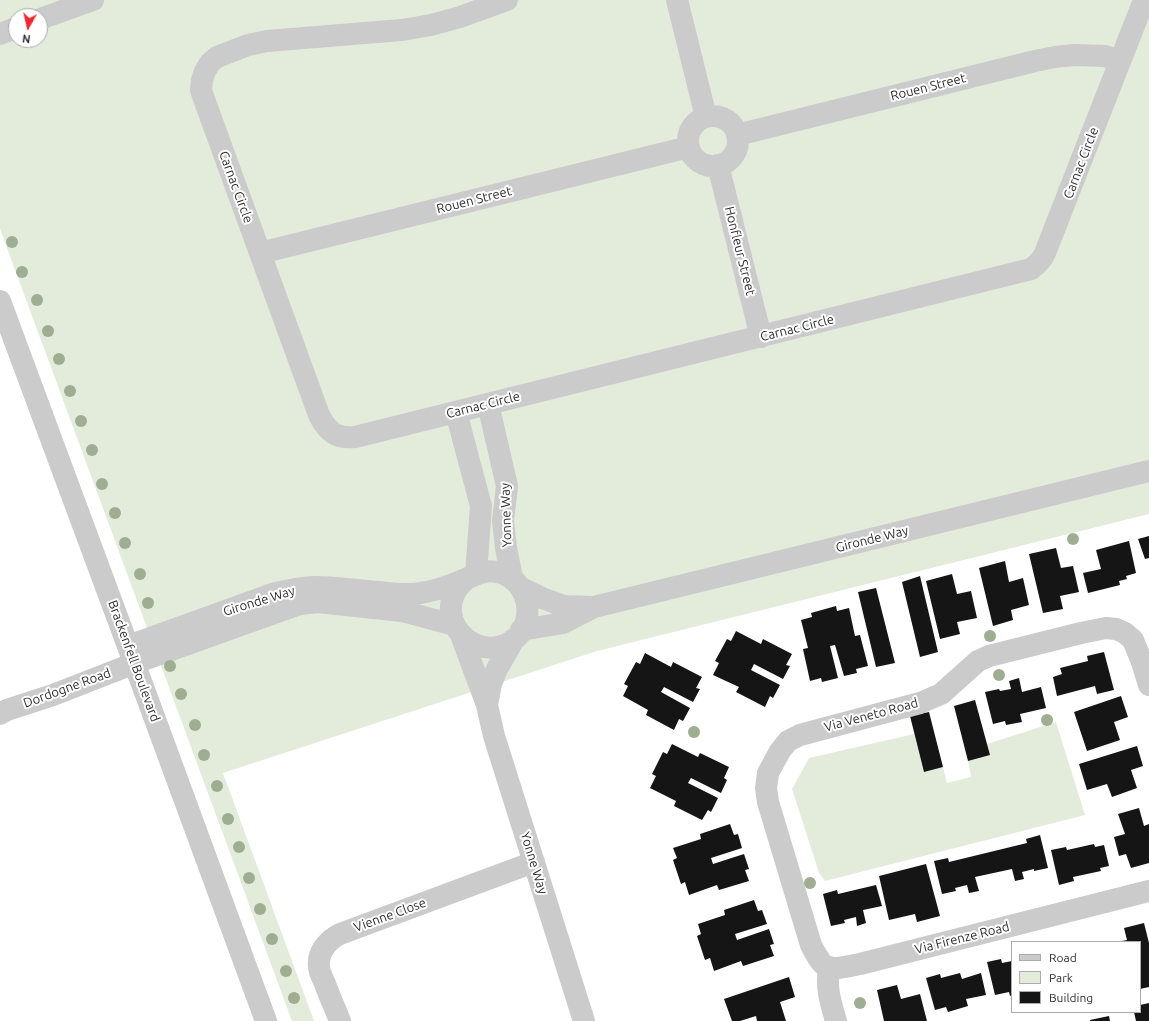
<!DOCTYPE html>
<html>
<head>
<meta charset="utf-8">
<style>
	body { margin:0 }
	#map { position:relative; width:1149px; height:1021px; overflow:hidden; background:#fff; font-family:Ubuntu,sans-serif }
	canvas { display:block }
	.legend { position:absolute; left:1011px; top:941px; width:130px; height:72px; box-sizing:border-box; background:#fff; border:1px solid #ababab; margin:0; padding:5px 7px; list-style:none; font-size:12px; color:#2e2e2e }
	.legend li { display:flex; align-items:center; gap:8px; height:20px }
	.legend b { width:20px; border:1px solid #ababab }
	.north { position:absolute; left:8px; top:8px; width:40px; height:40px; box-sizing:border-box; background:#fff; border:1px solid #ababab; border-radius:50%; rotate:188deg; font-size:11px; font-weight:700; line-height:16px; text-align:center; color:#2e2e2e }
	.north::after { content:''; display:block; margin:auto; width:14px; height:18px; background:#ed2832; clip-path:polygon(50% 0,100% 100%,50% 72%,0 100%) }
</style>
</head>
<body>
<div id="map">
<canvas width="1149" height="1021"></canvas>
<ul class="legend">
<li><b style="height:5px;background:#cbcbcb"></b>Road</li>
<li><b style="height:11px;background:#e3ecda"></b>Park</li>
<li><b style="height:11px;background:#151515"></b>Building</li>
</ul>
<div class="north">N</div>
</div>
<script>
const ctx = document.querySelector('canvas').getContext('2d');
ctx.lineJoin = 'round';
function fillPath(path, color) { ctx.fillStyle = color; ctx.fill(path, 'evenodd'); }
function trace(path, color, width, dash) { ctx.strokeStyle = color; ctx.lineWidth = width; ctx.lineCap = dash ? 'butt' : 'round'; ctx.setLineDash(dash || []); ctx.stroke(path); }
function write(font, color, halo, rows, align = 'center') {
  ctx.font = font + ' Ubuntu,sans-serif'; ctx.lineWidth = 4; ctx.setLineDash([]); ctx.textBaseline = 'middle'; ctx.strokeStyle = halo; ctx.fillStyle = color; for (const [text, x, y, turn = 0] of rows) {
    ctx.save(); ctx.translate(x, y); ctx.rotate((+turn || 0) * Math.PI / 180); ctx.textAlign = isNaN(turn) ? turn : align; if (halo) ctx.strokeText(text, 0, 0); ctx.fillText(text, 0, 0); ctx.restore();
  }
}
fillPath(new Path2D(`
	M0,0H1149V514L597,651L223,773L314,1021H292L0,229ZM16,16H40V40H16Z
	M1056,722L1085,815L825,881L819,873L792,789L809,758L914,734L924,772L943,767L947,783L971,777L968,761L990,755L987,744Z`), '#e3ecda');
fillPath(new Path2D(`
	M1149,536V558L1145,559L1138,539Z
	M1129,541L1136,573L1126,576L1127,579L1119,581L1120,585L1088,593L1083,573L1101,569L1096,550Z
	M1056,548L1061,568L1073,566L1079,592L1060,596L1063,609L1043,613L1029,554Z
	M1005,561L1009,582L1023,578L1029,605L1011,610L1013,620L993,626L979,568Z
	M952,574L957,594L971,591L977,618L957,622L960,634L940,639L926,581Z
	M920,576L938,652L920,657L902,582Z
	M876,588L895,663L876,667L858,592Z
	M836,606L837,611L849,608L855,636L860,635L868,666L856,669L857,673L844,676L835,645L830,646L838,678L822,682L821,678L810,681L803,649L808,648L801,620L812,617L811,613Z
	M736,631L761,644L763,639L792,654L786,665L790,666L783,679L754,664L751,670L780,685L773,698L770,696L765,707L736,692L739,687L713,675L719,663L715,661L727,639L731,641Z
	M1104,652L1114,690L1097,694L1095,686L1057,696L1053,677L1062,674L1060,668L1088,661L1087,656Z
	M645,653L671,667L673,662L702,677L696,688L700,689L693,702L664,687L661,692L690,708L683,721L679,719L674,730L646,715L648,710L623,696L628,686L624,684L636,662L640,664Z
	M1019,678L1022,692L1041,687L1046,708L1020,714L1022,722L1006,725L1005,721L993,724L985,692L999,689L1000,691L1011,689L1009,681Z
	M1121,696L1128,717L1114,722L1120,740L1087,751L1074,712Z
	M975,700L990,755L968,761L954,706Z
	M929,712L943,767L924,772L910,716Z
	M672,744L698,757L700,753L729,767L724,778L727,780L721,793L691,778L688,783L718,798L711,812L708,810L702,820L674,806L676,801L650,788L656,776L652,774L663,752L667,754Z
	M1137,746L1143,766L1131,770L1137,788L1112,797L1107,784L1087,790L1079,764Z
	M1139,808L1144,826L1149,824V863L1131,868L1126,854L1119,856L1114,837L1125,834L1118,814Z
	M730,824L734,835L738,834L742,848L711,858L713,864L744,854L749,869L745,870L749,881L719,890L717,885L689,895L685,882L681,884L673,860L677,858L673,848L701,839L700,834Z
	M1040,835L1048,868L1034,871V869L1022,872L1024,879L1015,881L1012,869L975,877L979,891L969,893L967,885L955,888L956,891L942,894L934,861L948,858L949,862L1027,843L1026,839Z
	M1094,844L1095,847L1104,845L1109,866L1100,868L1101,871L1073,877L1074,881L1059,885L1051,850L1066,847L1067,850Z
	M926,864L940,916L917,922L915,914L889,920L879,876Z
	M876,885L882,906L863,910L866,923L857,926L856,917L844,920L845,923L831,926L823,894L837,890L838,894Z
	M754,900L758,911L762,910L767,924L735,934L737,940L769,929L774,944L770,945L774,956L743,966L741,961L714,971L710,958L705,960L697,936L701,934L698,924L725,915L724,910Z
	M1144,923L1149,943V987L1140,989V942L1122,941L1127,940L1124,928Z
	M1001,959L1002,963L1012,961V995L1010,996L1009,992L995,995L987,962Z
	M960,973L962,979L981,973L986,995L966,999L968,1006L948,1012L946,1007L935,1010L926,978L940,974L941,978Z
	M789,977L795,997L780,1002L786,1021H757L756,1016L740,1021H732L724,999Z
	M897,985L901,999L920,994L927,1021H884L877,990Z
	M1149,1003V1021H1136L1134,1012H1140V1005Z
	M1109,1016L1110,1021H1090V1020Z`), '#151515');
trace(new Path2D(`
	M507,0L460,17L431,25L402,30L267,41L248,45L217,57L210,63L205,71L202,80L201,90L204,99L319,415C327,431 336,439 355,437L1031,269C1038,264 1042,260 1045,253L1144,0
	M677,0L706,117
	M40,19L93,0
	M0,34L16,28
	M688 141a25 25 0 1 1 50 0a25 25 0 1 1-50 0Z
	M737,135L1035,61L1055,57L1074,55L1105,56L1120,61
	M718,165L761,337
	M260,253L689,147
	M0,301C88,542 179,780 266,1021
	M488,404L507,486L503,521L506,548L512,578
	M456,412L481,506L476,574
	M521,588L542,598L564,606L593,607
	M521,630L563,623L594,607L1149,471
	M461,635L487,705L494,736L584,1021
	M128,646L275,593C288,591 301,587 314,587C337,587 364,591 387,593C397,594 409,595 420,593C435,591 449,586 463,580C477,575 485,568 501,573C532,583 538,629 507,644C473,660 436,621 457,589C459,586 462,583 465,580
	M1149,685L1142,662L1133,640L1125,633L1116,629L1106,628L1081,633L989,656L978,661L941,694L920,703L800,735L788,741L780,751L768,773L766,788L768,802L811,945C814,951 818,959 823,964C832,972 849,966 860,964L1149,891
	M487,705L491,684L497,669L514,639
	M0,714L7,710L53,695L135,663L300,604L318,602L402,611L454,625
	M829,967C826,990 830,1000 836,1021
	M340,1021C336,1010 331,1000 327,989C325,983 322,978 320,972C315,955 326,941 340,934L534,862`), '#cbcbcb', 22);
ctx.fillStyle = '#9fae92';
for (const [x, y] of [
	[12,242],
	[22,272],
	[37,300],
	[48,331],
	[59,359],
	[70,391],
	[81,421],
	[92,450],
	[102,484],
	[115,513],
	[1073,539],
	[125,543],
	[140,574],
	[148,603],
	[990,636],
	[170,666],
	[999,675],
	[181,694],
	[1047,720],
	[195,725],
	[694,732],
	[204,755],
	[217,786],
	[228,819],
	[239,847],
	[249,878],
	[810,883],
	[260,909],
	[272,939],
	[286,971],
	[294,998],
	[860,1003]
]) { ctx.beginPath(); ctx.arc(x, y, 6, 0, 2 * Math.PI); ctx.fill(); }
write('13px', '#2e2e2e', '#fff', [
	["Rouen Street",928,87,-14],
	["Carnac Circle",1081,163,-69],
	["Carnac Circle",236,187,70],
	["Rouen Street",474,200,-14],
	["Honfleur Street",740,251,76],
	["Carnac Circle",797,328,-14],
	["Carnac Circle",483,405,-14],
	["Yonne Way",506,515,-92],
	["Gironde Way",872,539,-14],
	["Gironde Way",259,601,-17],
	["Brackenfell Boulevard",134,661,70],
	["Dordogne Road",67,688,-20],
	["Via Veneto Road",871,715,-15],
	["Yonne Way",534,863,73],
	["Vienne Close",390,915,-20],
	["Via Firenze Road",962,938,-14]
]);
</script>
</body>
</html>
